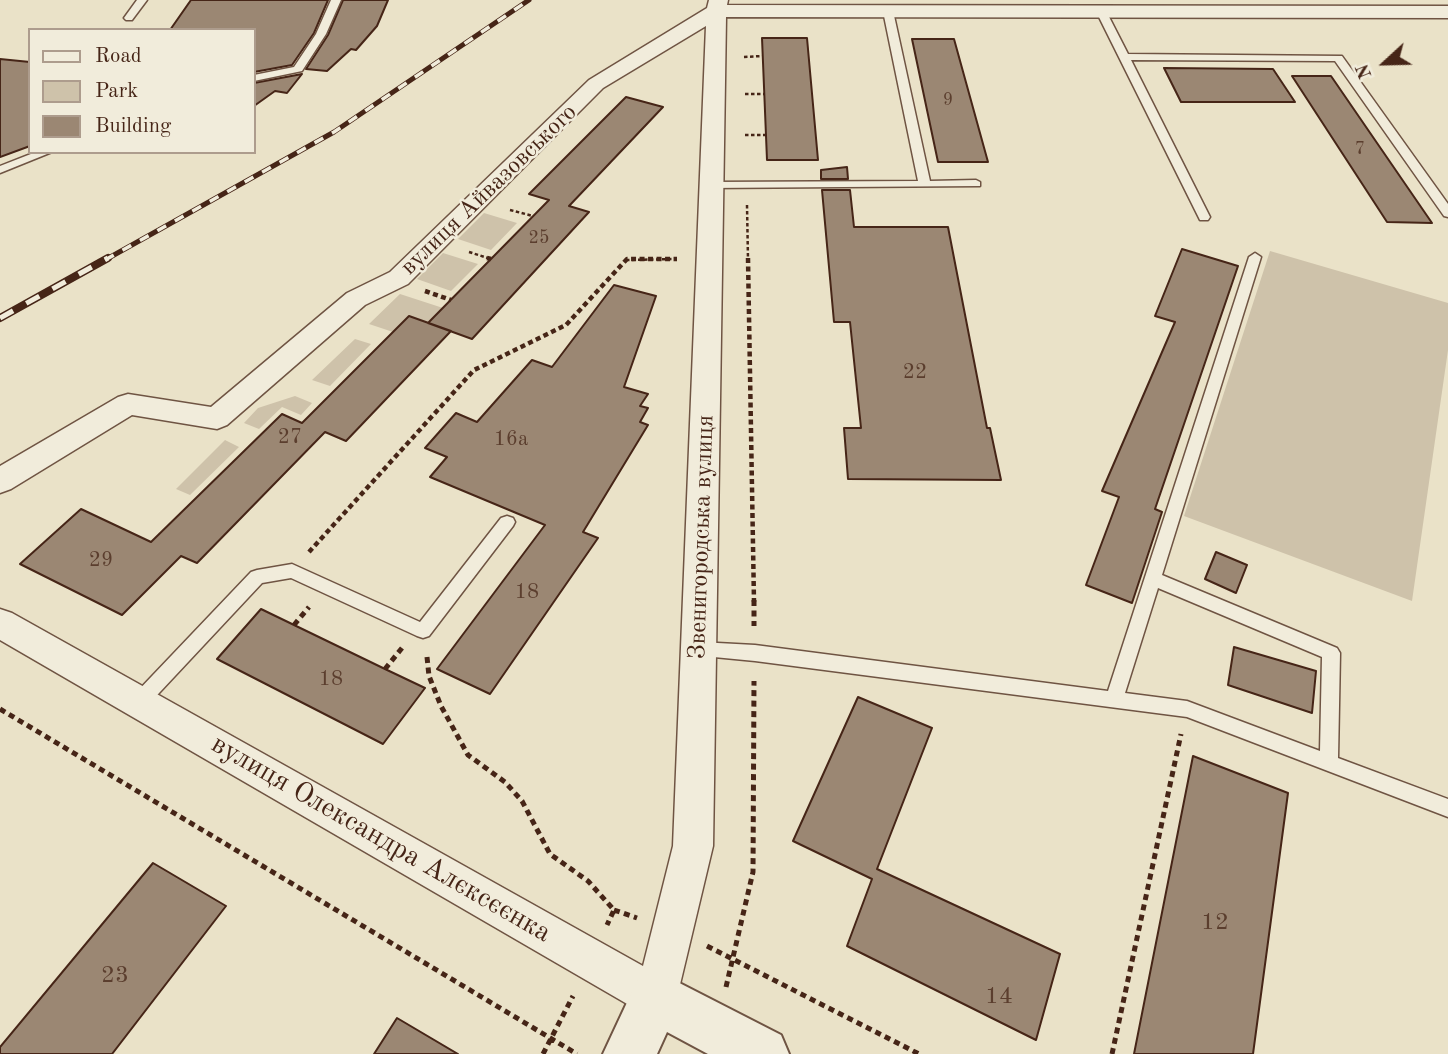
<!DOCTYPE html>
<html>
<head>
<meta charset="utf-8">
<style>
	body { margin:0 }
	#map { position:relative; width:1448px; height:1054px; overflow:hidden; background:#eae2c8; font-family:"Old Standard TT",serif }
	canvas { display:block }
	.legend { position:absolute; left:28px; top:28px; width:228px; height:126px; box-sizing:border-box; background:#f1ecdb; border:2px solid #ad9c8d; margin:0; padding:9px 12px; list-style:none; font-size:21px; color:#462517 }
	.legend li { display:flex; align-items:center; gap:14px; height:35px }
	.legend b { width:35px; border:2px solid #ad9c8d }
	.north { position:absolute; left:1350px; top:28px; width:70px; height:70px; -webkit-text-stroke:5px #f1ecdb; paint-order:stroke; rotate:248deg; font-size:19px; font-weight:700; line-height:28px; text-align:center; color:#462517 }
	.north::after { content:''; display:block; margin:auto; width:24px; height:32px; background:#462517; clip-path:polygon(50% 0,100% 100%,50% 72%,0 100%) }
</style>
</head>
<body>
<div id="map">
<canvas width="1448" height="1054"></canvas>
<ul class="legend">
<li><b style="height:9px;background:#f1ecdb"></b>Road</li>
<li><b style="height:19px;background:#cec2aa"></b>Park</li>
<li><b style="height:19px;background:#9b8773"></b>Building</li>
</ul>
<div class="north">N</div>
</div>
<script>
const ctx = document.querySelector('canvas').getContext('2d');
ctx.lineJoin = 'round';
function fillPath(path, color) { ctx.fillStyle = color; ctx.fill(path, 'evenodd'); }
function trace(path, color, width, dash) { ctx.strokeStyle = color; ctx.lineWidth = width; ctx.lineCap = dash ? 'butt' : 'round'; ctx.setLineDash(dash || []); ctx.stroke(path); }
function write(font, color, halo, rows, align = 'center') {
  ctx.font = font + ' "Old Standard TT",serif'; ctx.lineWidth = 5; ctx.setLineDash([]); ctx.textBaseline = 'middle'; ctx.strokeStyle = halo; ctx.fillStyle = color; for (const [text, x, y, turn = 0] of rows) {
    ctx.save(); ctx.translate(x, y); ctx.rotate((+turn || 0) * Math.PI / 180); ctx.textAlign = isNaN(turn) ? turn : align; if (halo) ctx.strokeText(text, 0, 0); ctx.fillText(text, 0, 0); ctx.restore();
  }
}
fillPath(new Path2D(`
	M484,213L517,223L491,250L458,239Z
	M1270,251L1448,303V350L1412,601L1184,516Z
	M443,253L478,264L451,291L417,279Z
	M400,294L443,308L428,323L409,316L393,332L369,324Z
	M355,339L371,344L330,386L312,380Z
	M295,396L312,403L301,415L282,407L259,429L244,423L258,408Z
	M225,440L239,447L190,495L176,489Z`), '#cec2aa');
const building = new Path2D(`
	M191,0H328L314,33L292,65L254,72V30H170Z
	M343,0H388L377,26L356,50L351,49L327,71L306,69L328,35Z
	M762,38H807L818,160H767Z
	M912,39H954L988,162H938Z
	M0,59L30,62V146L0,157Z
	M1164,68L1273,69L1295,102H1181Z
	M302,74L287,93L275,91L254,106V83Z
	M1292,76H1331L1432,223L1387,222Z
	M626,97L663,107L569,206L589,212L472,339L428,323L549,200L529,194Z
	M847,167L848,179H821V170Z
	M822,190H850L854,227H948L987,428H990L1001,480L848,479L844,428H861L850,322H834Z
	M1182,249L1238,266L1155,509L1162,512L1132,603L1086,585L1119,497L1102,491L1175,322L1155,316Z
	M614,285L656,296L624,387L648,394L640,406L648,408L640,422L648,425L583,532L598,538L490,694L437,669L545,525L430,477L447,457L425,448L456,413L477,422L532,360L552,367Z
	M409,316L451,331L346,441L325,432L197,563L181,556L122,615L20,564L81,509L151,542L282,414L302,423Z
	M1216,552L1247,565L1236,593L1205,579Z
	M261,609L385,669L425,688L383,744L217,659Z
	M1234,647L1316,671L1312,713L1228,685Z
	M858,697L932,728L877,869L1060,954L1036,1040L847,946L872,879L793,841Z
	M1193,756L1288,793L1253,1054H1134Z
	M153,863L226,906L112,1054H0V1047Z
	M397,1018L458,1054H374Z`);
fillPath(building, '#9b8773');
trace(building, '#462517', 2);
const service = new Path2D(`
	M137,0H147L132,20H126L124,18Z
	M331,0H341L326,34L302,71L254,81V75L294,67L316,34Z
	M888,8L893,11L930,181L976,180L980,182V186L708,188L706,186L712,182L918,181L883,11Z
	M1098,9L1106,11L1128,54L1342,56L1448,204V217L1444,216L1335,61L1131,60L1210,217L1208,220H1200L1096,11Z
	M36,152H52L0,173V166Z
	M1255,253L1261,257L1162,575L1337,648L1340,653L1338,758L1448,799V817L1187,717L755,661L693,655L690,650L693,645L699,642L755,645L1108,691L1249,257ZM1158,588L1322,657L1320,751L1187,701L1125,693Z
	M507,516L513,518L515,522L513,526L429,636L423,638L417,636L291,578L262,583L145,708L139,710L133,708L130,702L133,696L251,572L257,570L292,564L420,622L501,518Z`);
const minor = new Path2D(`
	M709,0H728L727,5L1448,6V18L726,17L713,846L677,997L671,1012L656,1018L641,1012L0,640V609L12,613L643,966L673,846L706,26L603,88L408,284L365,305L227,425L217,429L132,415L11,489L0,493V466L118,397L128,394L211,407L347,293L390,272L589,80L707,8Z`);
const tertiary = new Path2D(`
	M656,971L781,1035L789,1054H708L667,1032L657,1054H603L638,979Z`);
trace(service, '#6f5443', 3);
trace(minor, '#6f5443', 3);
trace(tertiary, '#6f5443', 4);
trace(new Path2D(`
	M744,57L763,56
	M745,94H765
	M745,135H766
	M747,205L748,260
	M510,210L533,216
	M469,252L491,259
	M626,260L677,259`), '#462517', 2.5, [3.5, 2.5]);
trace(new Path2D(`
	M487,258L491,259
	M748,258L754,602
	M425,291L451,300
	M309,552L474,370L566,325L627,259H677`), '#462517', 4.5, [5, 3.5]);
trace(new Path2D(`
	M754,600V626
	M294,625L309,607
	M427,657L429,676L441,706L468,755L505,782L522,801L550,854L588,881L614,910L607,925
	M385,669L402,648
	M0,709L577,1054
	M614,910L637,918
	M707,946L919,1054
	M726,987L753,872L754,681
	M543,1054L573,996
	M1112,1054L1181,734`), '#462517', 5, [6, 4.5]);
fillPath(service, '#f1ecdb');
fillPath(minor, '#f1ecdb');
fillPath(tertiary, '#f1ecdb');
const railFar1 = new Path2D(`
	M105,260L334,132L529,0`);
const rail = new Path2D(`
	M0,318L108,258`);
trace(railFar1, '#462517', 5);
trace(rail, '#462517', 8);
trace(railFar1, '#f1ecdb', 3.5, [10]);
trace(rail, '#f1ecdb', 5, [15]);
write('18px', '#5b3e2e', null, [
	["9",948,100],
	["7",1360,149],
	["25",539,238]
]);
write('21px', '#5b3e2e', null, [
	["22",915,372],
	["27",290,437],
	["16а",511,439],
	["29",101,560],
	["18",527,592],
	["18",331,679]
]);
write('24px', '#462517', '#f1ecdb', [
	["вулиця Айвазовського",489,190,-44],
	["Звенигородська вулиця",702,537,-88]
]);
write('24px', '#5b3e2e', null, [
	["12",1215,923],
	["23",115,976],
	["14",999,997]
]);
write('28px', '#462517', '#f1ecdb', [
	["вулиця Олександра Алєксєєнка",381,839,30]
]);
</script>
</body>
</html>
